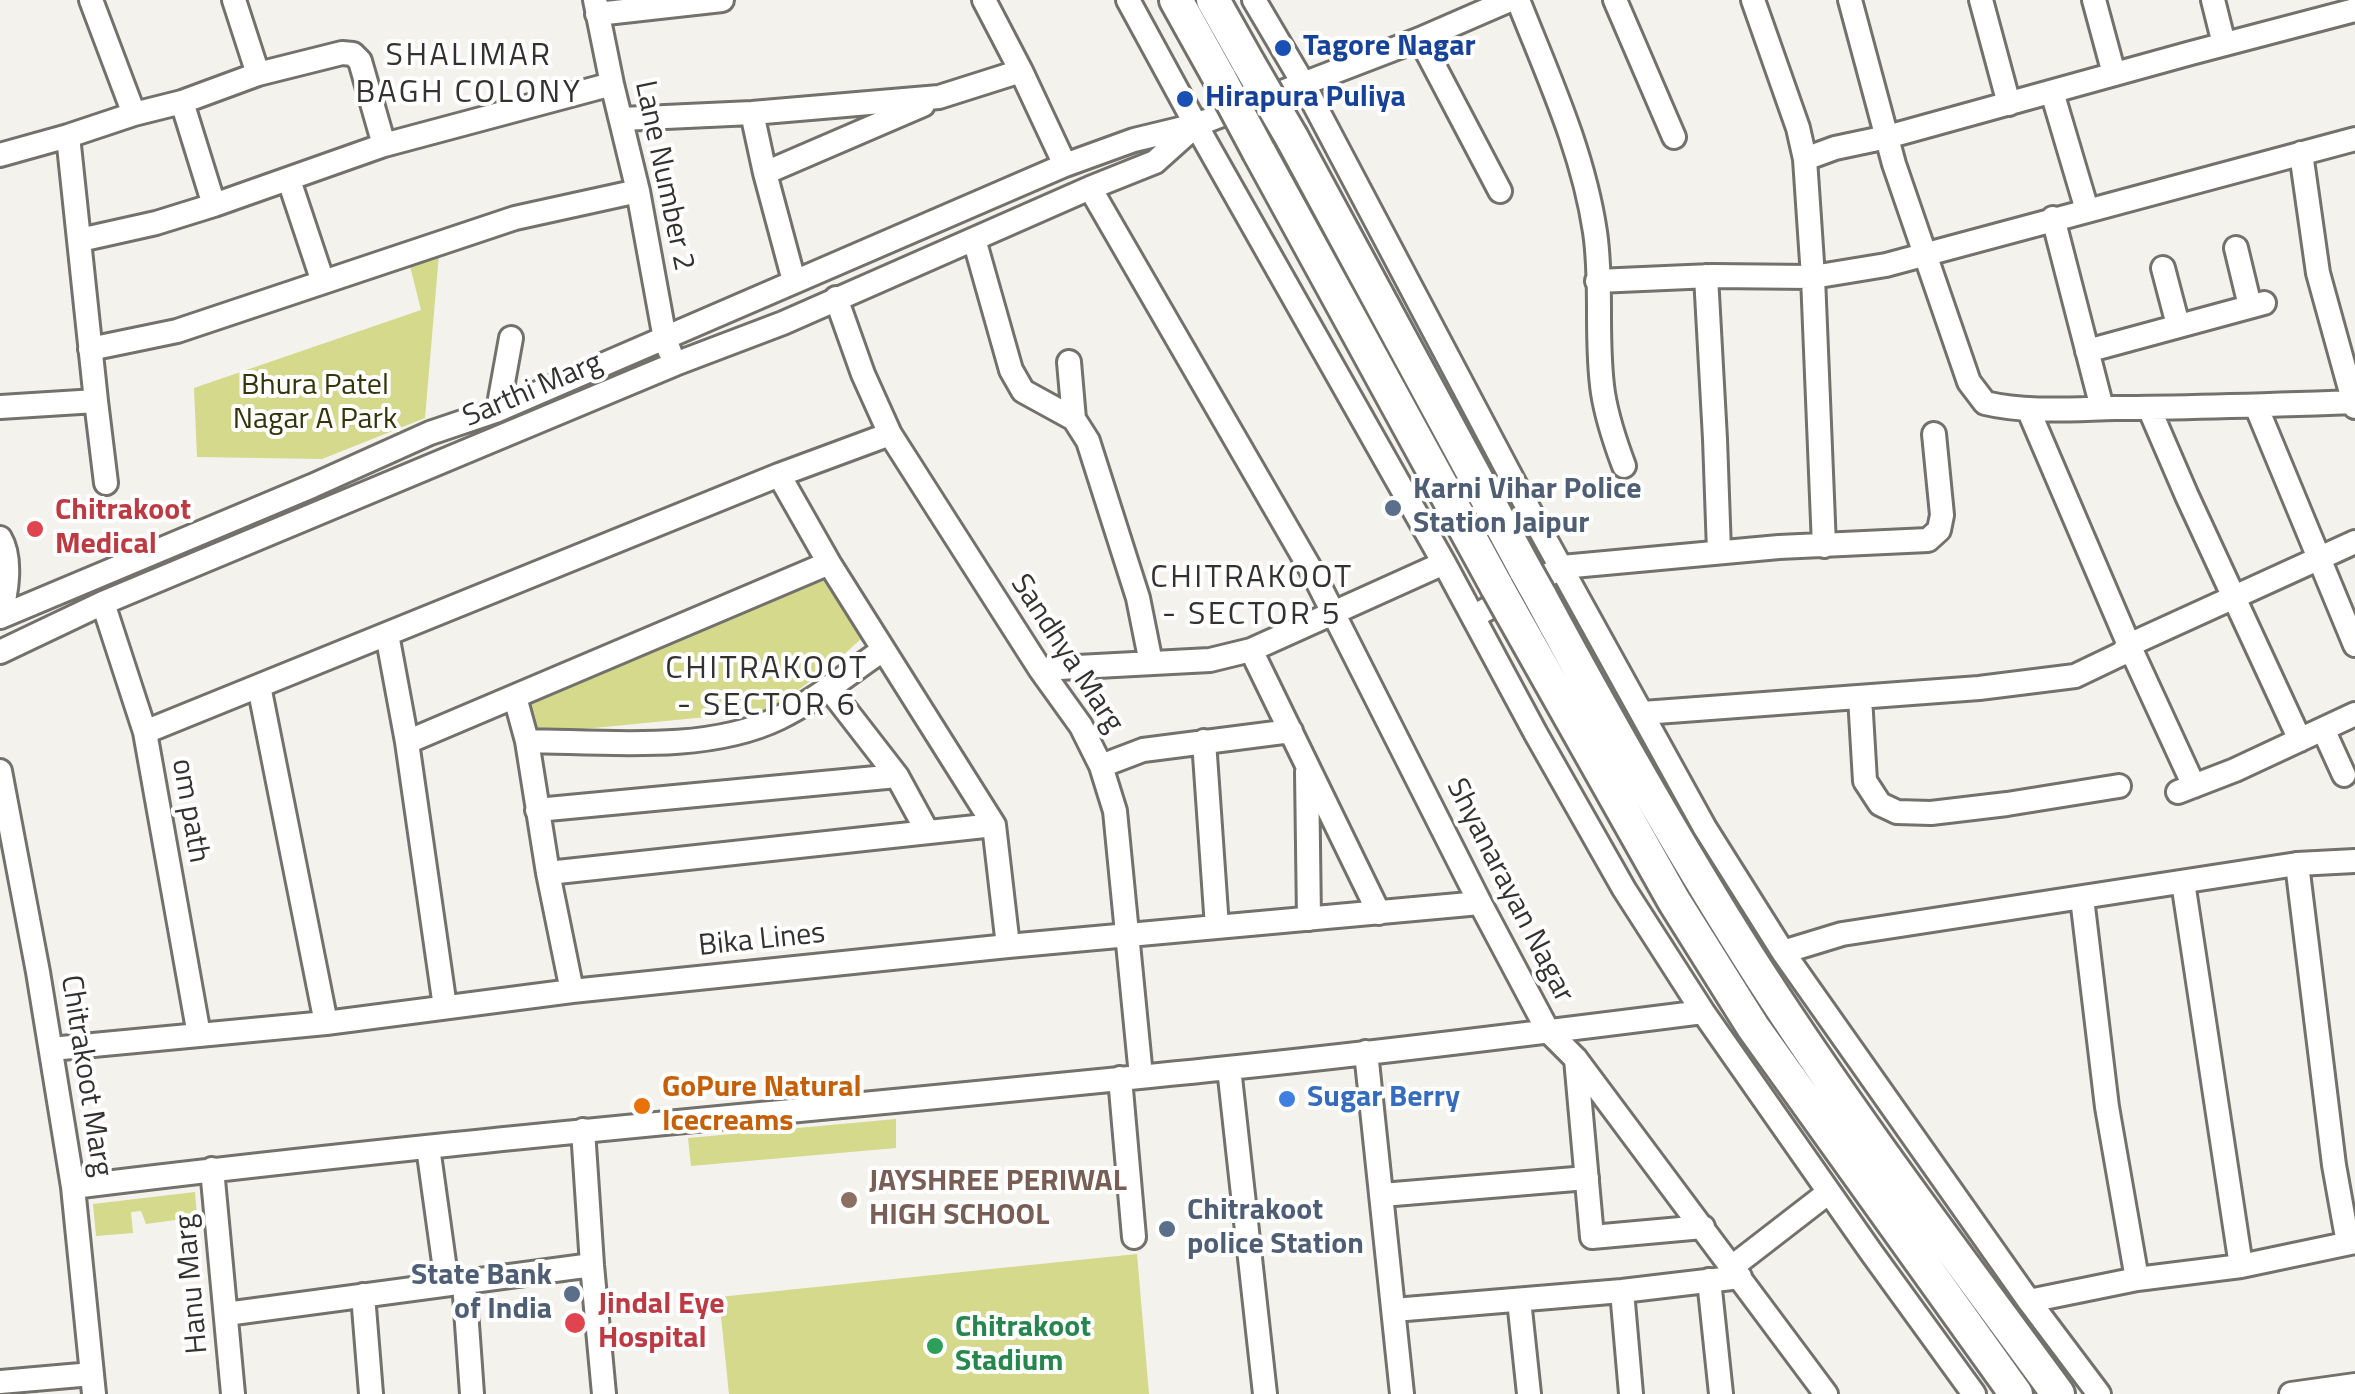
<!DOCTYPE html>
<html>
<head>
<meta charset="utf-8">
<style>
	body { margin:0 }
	canvas { display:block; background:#f4f2ec }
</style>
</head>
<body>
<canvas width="2355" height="1394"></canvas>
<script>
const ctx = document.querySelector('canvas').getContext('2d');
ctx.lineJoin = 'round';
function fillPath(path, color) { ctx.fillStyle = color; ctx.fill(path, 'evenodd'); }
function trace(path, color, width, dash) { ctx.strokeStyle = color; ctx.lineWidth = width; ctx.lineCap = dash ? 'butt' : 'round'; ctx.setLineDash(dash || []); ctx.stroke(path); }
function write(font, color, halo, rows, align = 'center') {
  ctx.font = font + ' "Titillium Web",sans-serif'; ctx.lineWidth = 8; ctx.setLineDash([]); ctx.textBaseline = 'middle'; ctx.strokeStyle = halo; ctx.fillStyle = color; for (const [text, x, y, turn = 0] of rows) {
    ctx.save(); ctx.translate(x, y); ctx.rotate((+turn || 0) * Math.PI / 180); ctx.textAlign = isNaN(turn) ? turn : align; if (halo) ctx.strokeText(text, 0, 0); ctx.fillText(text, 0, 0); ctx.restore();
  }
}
fillPath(new Path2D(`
	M439,254L425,418L322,459L197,457L194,388L421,310L409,262Z
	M827,576L862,638L829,668L768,711L532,734L528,700Z
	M896,1119V1148L691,1166L688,1138Z
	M195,1192L197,1217L146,1224L141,1211L131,1212L133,1233L96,1236L93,1204Z
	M1137,1254L1149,1394H729L719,1297Z`), '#d4d98c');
const minor = new Path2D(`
	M91,0L134,114
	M234,0L258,74
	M595,0L612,84L638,191L665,339L670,352
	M984,0L1021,71L1065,165
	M1128,0L1196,125L1444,563L1536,734L1624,889L1703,1012L1871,1252L1974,1394
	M1254,0L1303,83L1516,486L1705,828L1783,952L2029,1301L2099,1394
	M1518,0C1548,76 1583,151 1595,232C1603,285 1595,340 1603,393C1607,418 1615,442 1624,466
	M1615,0L1674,137
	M1753,0L1798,128L1805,159L1835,148L1887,137L2191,53L2355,10
	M1850,0L1894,164L1969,382L1985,403C2027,413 2072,409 2115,408C2195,408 2275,405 2355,402
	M1981,0L2009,104
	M2094,0L2114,74
	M2213,0L2224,44
	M597,14L722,0
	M1420,39L1500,191
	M2052,92L2087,210
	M182,102L214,205
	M752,113L765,173L794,281
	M622,119L752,113L939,97L1021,71
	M2301,153L2318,273L2355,407
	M0,155L68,136L134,114L182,102L258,74L342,53L353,54L360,61L384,145
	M1805,159L1813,277L1824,546
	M765,173L923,105
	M289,180L323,282
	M1090,188L1314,575L1480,903L1548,1031L1576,1059L1826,1394
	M2053,218L2102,408
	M974,239L1011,370L1023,391L1074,419L1088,441L1138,598L1151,663
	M80,240L156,223L214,205L384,145L612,84
	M2236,248L2250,306
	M2163,268L2178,325
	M1706,276L1715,439L1719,551
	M1597,281L1711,276L1813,277L1886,265L2355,139
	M836,298L863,374L890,434L1040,669L1081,726L1101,766L1115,811L1141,1076
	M90,349L177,331L515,218L638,191
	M2087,351L2264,303
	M1069,362L1074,419
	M96,401L106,483
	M2256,406L2355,645
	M0,407L96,401L68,136
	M2149,408L2187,496L2300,740
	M2028,409L2129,645L2194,786
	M498,410L511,338
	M779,475L829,563L994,825L1008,946
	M0,538C12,558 7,593 0,616
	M103,603L145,732L199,1035
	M0,617L312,486L430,433L498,410L1065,165L1134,140L1196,125L1420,39L1510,0
	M1473,617L1562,567L1779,547L1928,540L1939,530L1942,515L1934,434
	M387,634L407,742L445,1007
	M1251,650L1379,913
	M0,652L103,603L675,364L783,323L1090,188L1155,162L1194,127
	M1040,669L1210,660L1251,650L1444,563
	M259,686L326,1023
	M828,687L897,776L927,831
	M515,697L527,741L548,873L572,991
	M1860,697L1865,781L1880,804L1897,812L1931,813L2007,804L2119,786
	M1643,713L1979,688L2075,676L2121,654L2129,645L2355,542
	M2323,729L2344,775
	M145,732L779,475L890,434
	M527,741C606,742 707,753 779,718C816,700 849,673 883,650
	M1204,741L1217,927
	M407,742L829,563
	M1101,766L1143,750L1291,731
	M0,771L38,972L73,1187L94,1394
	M1307,772L1309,919
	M2178,792L2235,770L2355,714
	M537,810L897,776
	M2297,864L2334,1165L2348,1243
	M548,873L994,825
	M2183,882L2241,1266
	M2082,898L2107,1107L2137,1279
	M1783,952L1842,934L2297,864L2355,861
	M51,1049L326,1023L572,991L1008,946L1480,903
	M1366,1052L1402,1394
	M1576,1059L1592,1237L1703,1227
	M1229,1068L1265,1394
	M1120,1078L1134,1237
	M583,1130L592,1265L604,1394
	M428,1147L447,1284
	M212,1169L233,1394
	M73,1187C457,1139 843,1108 1228,1068C1387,1052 1545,1032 1703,1012
	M1382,1195L1587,1178
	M1732,1267L1829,1192
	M1709,1280L1721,1394
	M464,1282L472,1394
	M1622,1291L1631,1394
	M363,1295L371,1394
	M1519,1300L1529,1394
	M2029,1301L2137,1279L2241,1266L2355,1242
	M1394,1310L1622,1291L1740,1277
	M226,1314L592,1265
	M0,1382L92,1374
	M2291,1394L2355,1385`);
const highway = new Path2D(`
	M1176,0L1220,79
	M1213,0L1249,64
	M1292,138L1526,571
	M1259,152L1497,587
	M1540,596C1609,724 1681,852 1760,975C1853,1119 1957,1256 2058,1394
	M1511,612L1674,901L1753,1027L2016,1394`);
trace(minor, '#72716b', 28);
trace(highway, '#72716b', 38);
trace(minor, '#fff', 22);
trace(highway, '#fff', 32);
const highwayBridge = new Path2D(`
	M1249,64L1292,138
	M1220,79L1259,152
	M1526,571L1540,596
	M1497,587L1511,612`);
trace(highwayBridge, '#72716b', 38, []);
trace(highwayBridge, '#fff', 32);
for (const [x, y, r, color] of [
	[1283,48,10,"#1a4fb4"],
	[1185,99,10,"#1a4fb4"],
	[1393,508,10,"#5c6f8a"],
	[35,529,10,"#e0444e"],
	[1287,1099,10,"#3f7fe0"],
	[642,1106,10,"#e8710a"],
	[849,1200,10,"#8d6e63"],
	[1167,1229,10,"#5c6f8a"],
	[572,1294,10,"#5c6f8a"],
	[575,1323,12,"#e0444e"],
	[935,1346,10,"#2e9e5b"]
]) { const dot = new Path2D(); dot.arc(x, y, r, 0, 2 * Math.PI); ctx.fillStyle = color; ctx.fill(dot); trace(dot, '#fff', 4); }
write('bold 30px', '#164399', '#fff', [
	["Tagore Nagar",1303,48],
	["Hirapura Puliya",1205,99]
], 'left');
write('30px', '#333230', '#fff', [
	["Lane Number 2",663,176,78],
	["Sarthi Marg",533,391,-23],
	["Sandhya Marg",1066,654,57],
	["om path",189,811,80],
	["Shyanarayan Nagar",1509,891,63],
	["Bika Lines",762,941,-6],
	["Chitrakoot Marg",85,1076,81],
	["Hanu Marg",193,1284,-95]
]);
write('30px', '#343509', '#fff', [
	["Bhura Patel",315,387],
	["Nagar A Park",315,421]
]);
write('bold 30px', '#4e5e75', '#fff', [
	["Karni Vihar Police",1413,491],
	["Station Jaipur",1413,525],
	["Chitrakoot",1187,1212],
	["police Station",1187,1246],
	["State Bank",552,1277,"right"],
	["of India",552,1311,"right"]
], 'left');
write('bold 30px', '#be3a42', '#fff', [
	["Chitrakoot",55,512],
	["Medical",55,546],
	["Jindal Eye",598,1306],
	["Hospital",598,1340]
], 'left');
write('bold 30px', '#c56008', '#fff', [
	["GoPure Natural",662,1089],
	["Icecreams",662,1123]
], 'left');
write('bold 30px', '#366cbe', '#fff', [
	["Sugar Berry",1307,1099]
], 'left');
write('bold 30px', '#785e54', '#fff', [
	["JAYSHREE PERIWAL",869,1183],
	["HIGH SCHOOL",869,1217]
], 'left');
write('bold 30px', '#27864d', '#fff', [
	["Chitrakoot",955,1329],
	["Stadium",955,1363]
], 'left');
ctx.letterSpacing = '2.5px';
write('32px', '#333230', '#fff', [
	["SHALIMAR",469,57],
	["BAGH COLONY",469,94],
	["CHITRAKOOT",1252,579],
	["- SECTOR 5",1252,616],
	["CHITRAKOOT",767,670],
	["- SECTOR 6",767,707]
]);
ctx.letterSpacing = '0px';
</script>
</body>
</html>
